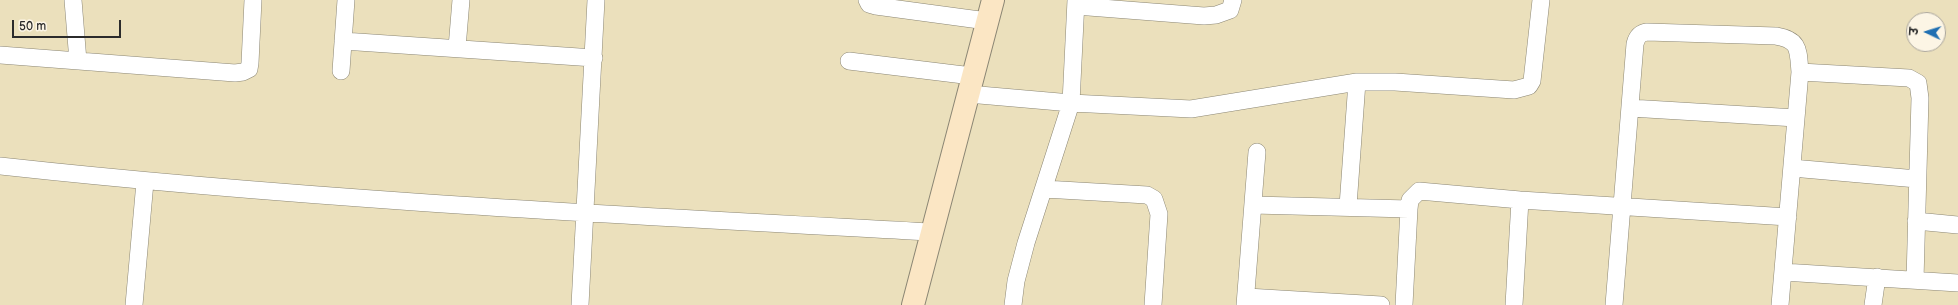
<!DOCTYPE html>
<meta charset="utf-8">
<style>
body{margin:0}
#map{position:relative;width:1958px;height:305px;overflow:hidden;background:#ebe0bc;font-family:"Balsamiq Sans","Playpen Sans Deva",sans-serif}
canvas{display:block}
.north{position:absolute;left:1906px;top:12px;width:40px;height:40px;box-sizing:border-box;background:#fcf5e5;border:1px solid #a8a49b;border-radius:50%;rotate:274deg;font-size:11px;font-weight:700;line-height:16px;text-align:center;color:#2b2b2b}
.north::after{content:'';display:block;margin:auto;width:14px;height:18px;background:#1f6fb2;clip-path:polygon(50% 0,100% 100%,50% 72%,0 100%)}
.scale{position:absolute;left:12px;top:20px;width:109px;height:18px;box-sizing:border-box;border:2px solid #2b2b2b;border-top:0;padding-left:5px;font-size:12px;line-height:14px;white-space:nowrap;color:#2b2b2b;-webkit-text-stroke:3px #fcf5e5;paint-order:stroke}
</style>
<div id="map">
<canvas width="1958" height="305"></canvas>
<div class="north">उ</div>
<div class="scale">50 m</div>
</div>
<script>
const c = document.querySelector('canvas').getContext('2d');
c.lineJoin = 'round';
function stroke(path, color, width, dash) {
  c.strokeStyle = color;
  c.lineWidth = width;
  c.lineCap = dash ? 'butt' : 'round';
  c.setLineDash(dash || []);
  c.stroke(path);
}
const street = new Path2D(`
 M73,0l5,61
 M867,0l2,4 7,2 111,15
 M1076,6l128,10 12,-1 14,-5 3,-10
 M343,41l251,17
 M457,48l4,-48
 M0,55l235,18 8,-1 6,-3 1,-6 3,-63
 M849,61l123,15
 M341,71l5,-71
 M1800,72l109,6 9,5 2,15 -5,182
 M968,94l103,9 120,6 166,-27h38l119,8 15,-4 3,-5 9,-81
 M1630,108l166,10
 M0,166c310,34 621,49 932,66
 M1792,168l125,11
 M1044,189l103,6 7,4 5,15 -6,91
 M1253,205l156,4
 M1348,206l9,-124
 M1916,221l42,4
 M1783,272l175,11
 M1247,297l134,8
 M134,305l11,-123
 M580,305l16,-305
 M1013,305l3,-24 10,-38 45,-140 5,-103
 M1245,305l12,-153
 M1404,305l5,-96 1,-9 9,-9 101,9 268,17
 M1514,305l6,-105
 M1614,305l21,-261c2,-8 5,-11 12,-12l129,4c24,4 22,14 24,36l-20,233
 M1873,305l4,-28`);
const secondary = new Path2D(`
 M913,305l80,-305`);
stroke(street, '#8b8674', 18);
stroke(secondary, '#8b8674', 24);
stroke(street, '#fff', 17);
stroke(secondary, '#fbe6c4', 22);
</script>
